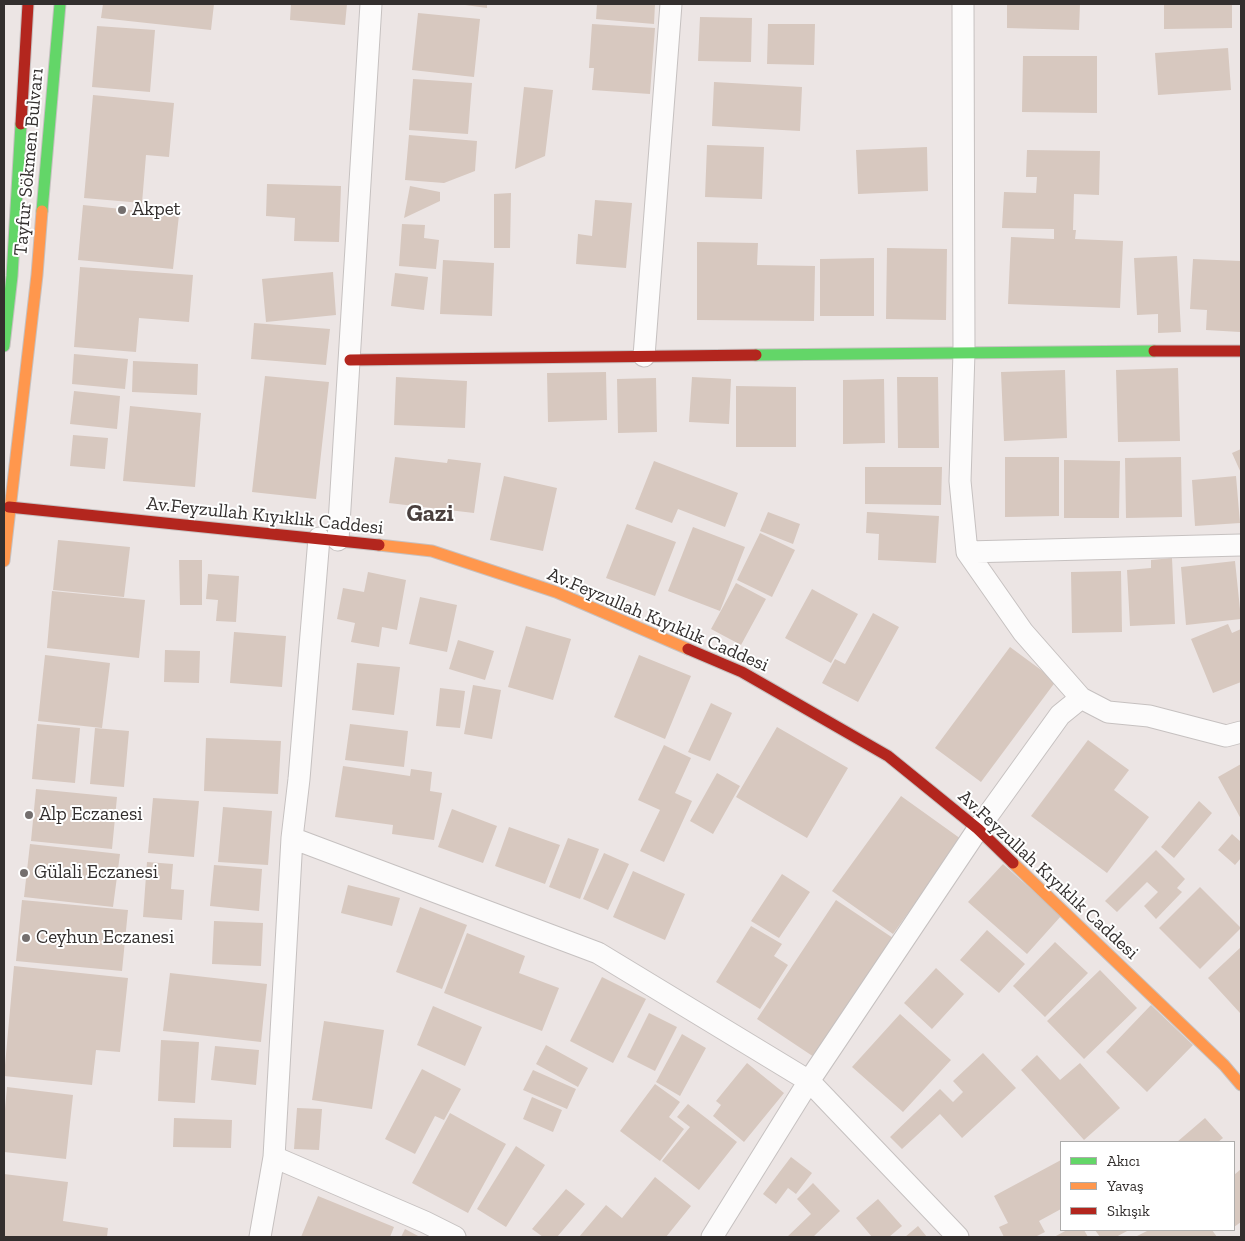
<!DOCTYPE html>
<meta charset="utf-8">
<style>
body{margin:0}
#map{position:relative;width:1245px;height:1241px;overflow:hidden;background:#ece5e4;font-family:"Zilla Slab",serif}
canvas{display:block}
.frame{position:absolute;inset:0;border:5px solid #332f2e;pointer-events:none}
.legend{position:absolute;left:1060px;top:1141px;width:175px;height:90px;box-sizing:border-box;background:#fff;border:1px solid #adacab;margin:0;padding:6px 9px;list-style:none;font-size:15px;color:#332f2e}
.legend li{display:flex;align-items:center;gap:10px;height:25px}
.legend b{width:25px;border:1px solid #adacab}
</style>
<div id="map">
<canvas width="1245" height="1241"></canvas>
<div class="frame"></div>
<ul class="legend">
<li><b style="height:6px;background:#63d668"></b>Akıcı</li>
<li><b style="height:6px;background:#ff974d"></b>Yavaş</li>
<li><b style="height:6px;background:#b3261e"></b>Sıkışık</li>
</ul>
</div>
<script>
const c = document.querySelector('canvas').getContext('2d');
c.lineJoin = 'round';
function paint(path, color) {
  c.fillStyle = color;
  c.fill(path, 'evenodd');
}
function stroke(path, color, width, dash) {
  c.strokeStyle = color;
  c.lineWidth = width;
  c.lineCap = dash ? 'butt' : 'round';
  c.setLineDash(dash || []);
  c.stroke(path);
}
function write(font, color, halo, rows, align = 'center') {
  c.font = font + ' "Zilla Slab",serif';
  c.lineWidth = 4;
  c.setLineDash([]);
  c.textBaseline = 'middle';
  c.strokeStyle = halo;
  c.fillStyle = color;
  for (const [text, x, y, turn = 0] of rows) {
    c.save();
    c.translate(x, y);
    c.rotate((+turn || 0) * Math.PI / 180);
    c.textAlign = isNaN(turn) ? turn : align;
    if (halo) c.strokeText(text, 0, 0);
    c.fillText(text, 0, 0);
    c.restore();
  }
}
const building = new Path2D(`
 M103,4h111l-3,26 -110,-12z
 M291,4h56l-2,21 -55,-5z
 M458,4h29v4z
 M597,4h58l-1,20 -58,-5z
 M1007,4h73l-1,26 -72,-2z
 M1164,4h68v24l-68,1z
 M418,13l62,6 -6,58 -62,-7z
 M700,17l52,1 -1,44 -53,-1z
 M592,24l63,4 -5,66 -58,-4 2,-22h-5z
 M768,24h47l-1,41 -47,-1z
 M97,26l58,4 -5,62 -58,-5z
 M1228,48l3,42 -73,5 -3,-42z
 M1023,56h74v57l-75,-1z
 M413,79l59,4 -4,51 -59,-4z
 M714,82l88,5 -2,44 -88,-5z
 M524,87l29,3 -8,66 -30,13z
 M93,95l81,8 -5,54 -23,-2 -4,48 -58,-5z
 M409,135l68,6 -2,30 -31,12 -39,-3z
 M707,145l57,2 -2,52 -57,-2z
 M927,147l1,44 -70,3 -2,-44z
 M1027,150l73,1 -1,44 -25,-1 -1,36h3l-1,9 48,2 -3,67 -112,-4 3,-67 43,2v-10l-52,-1 2,-36 32,1 1,-16h-11z
 M267,184l74,2 -2,56 -45,-1 1,-23 -29,-2z
 M410,186l30,6v9l-36,17z
 M511,193l-1,55h-16v-54z
 M595,200l37,3 -6,65 -50,-4 2,-30 14,2z
 M83,205l96,10 -6,54 -95,-9z
 M402,224l23,1 -1,13 15,2 -3,29 -37,-3z
 M697,242l61,1 -1,22 58,1 -1,55 -117,-1z
 M887,248l60,1 -1,71 -60,-1z
 M1177,256l4,76 -23,1v-19l-21,1 -3,-57z
 M874,258v58h-54v-57z
 M1193,259l48,2 -1,71 -34,-2 1,-20 -17,-1z
 M443,260l51,3 -2,53 -52,-2z
 M80,267l113,8 -4,47 -50,-4 -3,34 -62,-5z
 M333,272l3,43 -70,7 -4,-43z
 M395,273l33,4 -4,33 -33,-4z
 M254,323l76,6 -4,36 -75,-6z
 M74,354l54,5 -3,30 -53,-5z
 M133,361l65,3 -1,31 -65,-3z
 M1178,368l2,73 -62,1 -2,-72z
 M1065,370l2,68 -63,3 -3,-69z
 M606,372l1,48 -59,2 -1,-49z
 M265,376l64,6 -13,117 -64,-7z
 M396,377l71,4 -2,47 -71,-3z
 M692,377l39,2 -2,45 -40,-2z
 M897,377h41l1,71h-41z
 M656,378l1,54 -39,1 -1,-54z
 M884,379l1,64 -42,1v-64z
 M736,386l60,1v60h-60z
 M74,391l46,5 -3,33 -47,-5z
 M130,406l71,7 -6,74 -72,-6z
 M73,435l35,3 -3,31 -35,-3z
 M1241,449v24l-9,-20z
 M395,457l52,6 1,-4 33,4 -7,50 -85,-10z
 M1005,457h54v59l-54,1z
 M1181,457l1,60 -56,1 -1,-60z
 M1064,460l56,1 -1,57h-55z
 M654,461l84,32 -13,34 -47,-18 -6,14 -37,-14z
 M865,467h77l-1,38 -76,-1z
 M504,476l53,12 -14,63 -53,-11z
 M1236,476l4,47 -45,3 -3,-46z
 M768,512l32,12 -7,20 -33,-13z
 M867,512l72,4 -3,47 -58,-3 1,-26 -13,-1z
 M627,524l49,18 -21,54 -49,-18z
 M693,527l52,20 -25,64 -52,-20z
 M760,533l35,17 -23,47 -35,-17z
 M58,540l72,7 -6,50 -71,-7z
 M1172,558l3,66 -45,2 -3,-56 24,-2v-8z
 M179,560h23v45h-22z
 M1235,561l6,58 -55,6 -5,-58z
 M1121,571l1,61 -50,1 -1,-61z
 M368,572l38,8 -9,50 -15,-3 -3,20 -28,-5 4,-19 -18,-4 6,-31 21,4z
 M208,574l31,2 -3,46 -20,-1 2,-21 -12,-1z
 M736,583l30,16 -25,46 -30,-16z
 M812,589l46,25 -27,49 -46,-25z
 M52,591l93,9 -6,58 -92,-10z
 M420,597l37,8 -10,47 -38,-8z
 M873,613l26,14 -41,75 -36,-19 13,-24 10,5z
 M1228,624l4,9 9,-4v53l-28,11 -22,-54z
 M526,626l45,13 -18,61 -45,-13z
 M234,632l52,4 -4,51 -52,-4z
 M458,640l36,11 -9,29 -36,-11z
 M1010,647l46,34 -75,101 -46,-34z
 M165,650l35,1 -1,32 -35,-1z
 M45,655l65,8 -8,65 -64,-7z
 M639,655l52,21 -26,63 -51,-22z
 M357,663l43,4 -6,48 -42,-5z
 M473,685l28,5 -9,49 -28,-5z
 M440,688l25,3 -5,37 -24,-2z
 M711,703l21,10 -22,48 -22,-9z
 M37,724l43,4 -5,55 -43,-4z
 M350,724l58,7 -4,36 -59,-7z
 M777,727l71,41 -41,70 -71,-41z
 M95,728l34,3 -5,56 -34,-3z
 M206,738l75,3 -3,53 -74,-3z
 M1088,740l41,30 -15,20 35,27 -42,56 -76,-57z
 M664,745l27,13 -16,35 17,8 -28,61 -24,-11 20,-41 -22,-10z
 M1241,764v55l-23,-42z
 M343,766l67,10 1,-7 21,3 -2,19 12,2 -8,47 -42,-6 1,-9 -58,-8z
 M717,773l23,13 -27,48 -23,-13z
 M36,789l81,8 -5,52 -81,-8z
 M901,796l60,43 -68,95 -61,-43z
 M153,798l46,3 -5,56 -46,-4z
 M1199,801l13,12 -38,45 -13,-11z
 M223,807l49,4 -4,54 -50,-3z
 M452,809l45,17 -14,37 -45,-16z
 M509,827l51,18 -15,39 -50,-18z
 M1232,834l9,8v16l-6,7 -17,-15z
 M568,838l31,11 -19,50 -31,-12z
 M30,844l90,10 -7,53 -89,-10z
 M1156,850l29,29 -8,9 5,4 -26,27 -12,-13 14,-14 -11,-10 -30,30 -12,-11z
 M604,853l25,11 -21,46 -25,-11z
 M147,862l26,2 -2,25 13,1 -2,30 -39,-3z
 M1003,864l58,52 -34,38 -59,-52z
 M214,865l48,4 -3,42 -49,-5z
 M633,871l52,23 -20,46 -52,-23z
 M782,874l28,18 -31,46 -28,-17z
 M348,885l52,13 -8,28 -51,-13z
 M1200,887l41,41 -41,41 -41,-41z
 M22,900l106,10 -6,61 -106,-10z
 M836,900l57,38 -79,119 -57,-38z
 M420,907l47,18 -25,64 -46,-17z
 M214,921l49,2 -2,43 -49,-2z
 M751,926l31,18 -8,12 14,9 -28,44 -44,-27z
 M987,930l38,34 -26,29 -39,-33z
 M467,933l58,23 -6,17 40,15 -17,43 -98,-38z
 M1055,942l33,31 -43,44 -32,-31z
 M1241,947v64l-1,2 -32,-35z
 M14,966l114,12 -8,74 -24,-2 -4,35 -88,-9z
 M936,968l28,26 -32,35 -28,-26z
 M1100,970l37,38 -53,51 -37,-38z
 M170,973l97,11 -6,58 -98,-11z
 M602,977l44,22 -33,64 -43,-22z
 M1151,1005l42,40 -46,47 -41,-40z
 M433,1006l49,21 -17,39 -48,-21z
 M649,1013l28,14 -22,44 -28,-14z
 M900,1014l51,46 -48,52 -51,-45z
 M324,1021l60,9 -12,79 -60,-9z
 M682,1034l24,14 -26,48 -24,-14z
 M161,1040l38,2 -4,61 -37,-2z
 M546,1045l42,23 -10,19 -42,-23z
 M215,1046l44,4 -3,35 -45,-5z
 M983,1053l33,35 -54,50 -22,-24 -38,35 -12,-12 50,-48 13,13 10,-10 -10,-11z
 M1037,1055l23,25 20,-17 40,45 -36,32 -63,-70z
 M747,1063l37,30 -40,49 -31,-26 8,-11 -5,-4z
 M422,1069l39,20 -17,31 -9,-4 -20,38 -30,-15z
 M533,1070l43,19 -9,20 -44,-19z
 M655,1084l25,18 -11,15 15,12 -24,32 -40,-30z
 M7,1087l66,8 -7,64 -62,-7v-32z
 M532,1097l30,13 -9,22 -30,-13z
 M688,1104l49,38 -38,48 -37,-29 28,-34 -13,-10z
 M297,1108l25,1 -3,41 -25,-1z
 M450,1113l56,31 -38,69 -56,-30z
 M174,1118l58,2 -1,28 -58,-1z
 M1205,1118l18,20 -5,4h-41z
 M516,1146l29,19 -39,62 -29,-18z
 M791,1157l21,16 -16,21 -8,-6 -12,16 -13,-10z
 M1061,1160v49l-22,12 6,11 -10,5h-31l-5,-10 9,-4 -14,-27z
 M1241,1169v53l-7,5v-52z
 M4,1174l64,8 -5,39 45,7 -1,9h-91l-12,-1z
 M655,1177l36,29 -25,31h-87l27,-32 16,13z
 M813,1183l27,28 -27,26h-26l24,-23 -14,-15z
 M566,1189l19,15 -28,33h-14l-11,-8z
 M318,1196l76,31 -4,10h-89z
 M878,1199l24,27 -13,11h-17l-16,-19z
 M918,1226l9,11h-22z
 M405,1229l15,8h-19z
 M1067,1230h17l4,7h-34z
 M1095,1230h34l-13,7h-16z
 M1149,1230h63l5,7h-82z`);
const street = new Path2D(`
 M963,4l1,348 -4,129 7,71 56,80 58,66
 M644,356l27,-352
 M338,540l33,-536
 M967,552l274,-7
 M292,838l306,115 211,128 149,156
 M274,1157l151,65 30,15
 M260,1237l14,-80 18,-319 7,-59 20,-241
 M712,1237l97,-156 169,-252 82,-114 21,-17 27,14 41,4 77,20 15,-4`);
const fast = new Path2D(`
 M42,211l18,-207
 M4,346l8,-70 9,-152
 M756,355l398,-4`);
const slow = new Path2D(`
 M379,545l53,6 124,41 132,57
 M4,561l33,-286 5,-64
 M1013,863l211,202 17,20`);
const jam = new Path2D(`
 M21,124l7,-120
 M1154,351h87
 M350,360l406,-5
 M9,507l370,38
 M688,649l54,23 146,84 90,73 35,34`);
const markers = [
 [122,210,5,"#746f6e"],
 [29,815,5,"#746f6e"],
 [24,873,5,"#746f6e"],
 [26,938,5,"#746f6e"]
];
const streetNames = [
 ["Tayfur Sökmen Bulvarı",29,162,-85],
 ["Av.Feyzullah Kıyıklık Caddesi",265,516,6],
 ["Av.Feyzullah Kıyıklık Caddesi",658,620,23],
 ["Av.Feyzullah Kıyıklık Caddesi",1048,875,43]
];
const poiNames = [
 ["Akpet",132,210],
 ["Alp Eczanesi",39,815],
 ["Gülali Eczanesi",34,873],
 ["Ceyhun Eczanesi",36,938]
];
const districtNames = [
 ["Gazi",430,514]
];
paint(building, '#d7c8bf');
stroke(street, '#c6c1c0', 23);
stroke(fast, '#c6c1c0', 13);
stroke(slow, '#c6c1c0', 13);
stroke(jam, '#c6c1c0', 13);
stroke(street, '#fcfbfb', 21);
stroke(fast, '#63d668', 11);
stroke(slow, '#ff974d', 11);
stroke(jam, '#b3261e', 11);
for (const [x, y, r, color] of markers) {
  const dot = new Path2D();
  dot.arc(x, y, r, 0, 2 * Math.PI);
  c.fillStyle = color;
  c.fill(dot);
  stroke(dot, '#fff', 2);
}
write('19px', '#332f2e', '#fff', streetNames);
write('19px', '#332f2e', '#fff', poiNames, 'left');
write('bold 24px', '#4a403e', '#fff', districtNames);
</script>
